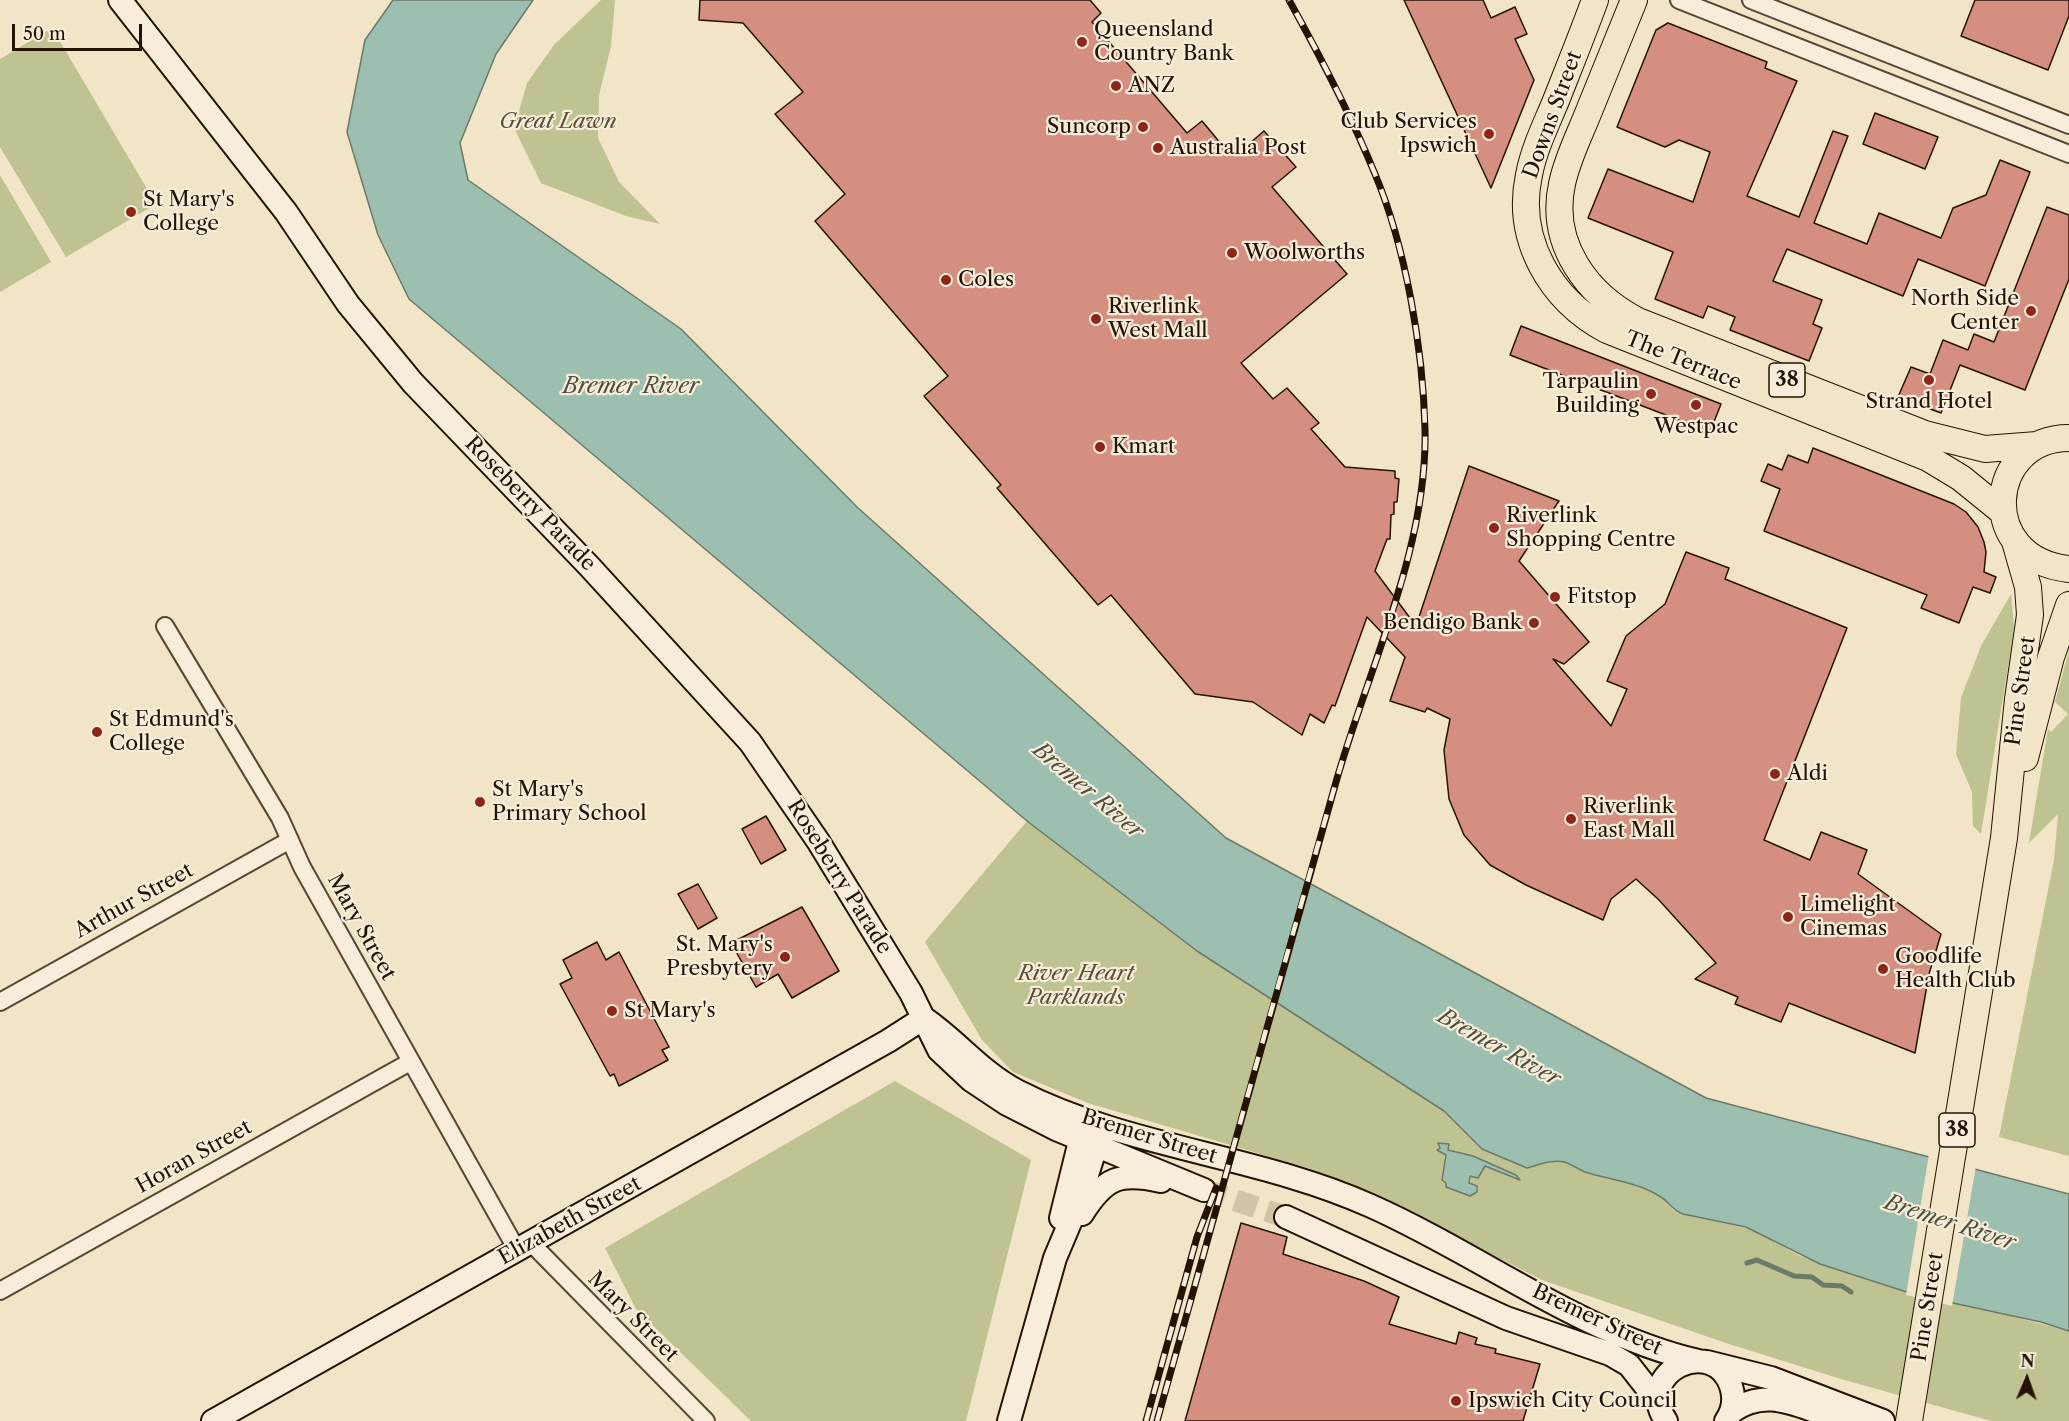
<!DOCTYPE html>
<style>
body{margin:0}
#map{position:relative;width:2069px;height:1421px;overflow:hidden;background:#f2e4c6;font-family:"Libre Caslon Text",serif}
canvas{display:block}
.north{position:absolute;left:1997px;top:1349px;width:60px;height:60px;-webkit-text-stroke:4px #f7edda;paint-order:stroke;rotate:2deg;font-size:16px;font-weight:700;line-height:24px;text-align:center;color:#251200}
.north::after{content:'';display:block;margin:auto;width:21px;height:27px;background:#251200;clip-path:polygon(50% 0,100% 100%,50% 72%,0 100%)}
.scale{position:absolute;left:12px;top:24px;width:130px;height:27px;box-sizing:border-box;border:3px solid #251200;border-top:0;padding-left:8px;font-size:18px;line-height:21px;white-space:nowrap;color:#251200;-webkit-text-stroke:4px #f7edda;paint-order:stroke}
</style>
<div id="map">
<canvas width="2069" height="1421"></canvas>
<div class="north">N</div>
<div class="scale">50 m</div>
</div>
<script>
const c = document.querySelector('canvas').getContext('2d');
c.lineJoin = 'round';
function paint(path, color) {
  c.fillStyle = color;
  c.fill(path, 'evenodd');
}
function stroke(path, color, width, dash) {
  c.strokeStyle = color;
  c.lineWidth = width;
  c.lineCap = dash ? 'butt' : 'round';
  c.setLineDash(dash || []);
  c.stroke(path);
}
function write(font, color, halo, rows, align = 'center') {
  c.font = font + ' "Libre Caslon Text",serif';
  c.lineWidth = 4.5;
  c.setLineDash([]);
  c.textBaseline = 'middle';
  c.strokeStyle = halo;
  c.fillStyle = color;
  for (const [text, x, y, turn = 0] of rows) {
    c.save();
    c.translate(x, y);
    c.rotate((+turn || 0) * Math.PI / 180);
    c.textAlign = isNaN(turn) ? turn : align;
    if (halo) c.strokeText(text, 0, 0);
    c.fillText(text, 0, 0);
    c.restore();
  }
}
const green = new Path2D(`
 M601,0h14l-4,46 -12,49 -1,43 21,44 41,42 -34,-8 -85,-33 -27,-55 13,-45 27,-38z
 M52,28l104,176 -90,53 -66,-110v-88z
 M0,175l51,87 -51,30z
 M2011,594l3,33 -4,27 -29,180 -8,-8 -1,-34 -16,-38 5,-56 20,-52z
 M2069,650v506l-70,-19 55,-277 4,-46 -29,29 19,-114 3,3 17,-18 -13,-12z
 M1027,821l216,159 201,131 38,38 45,19 19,-6h17l20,9 48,13 25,10 7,4 10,12 9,4 69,15 49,27 56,20 213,55v90h-78l-150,-42 -112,-35 -187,-64 -161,-82 -63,-27 -230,-68 -75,-31 -31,-32 -57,-98z
 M895,1081l136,79 -65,261h-215l-115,-112 -31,-61z`);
const water = new Path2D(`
 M393,0h140l-37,54 -36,89 8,37 213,149 176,178 369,331 480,260 363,96v137l-28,-9 -125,-27 -96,-31 -74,-37 -63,-13c-11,-4 -14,-12 -22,-17 -23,-15 -51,-17 -76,-25 -7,-3 -14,-8 -21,-10 -12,-3 -26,3 -37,6l-45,-19 -38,-38 -247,-160 -170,-130 -618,-522 -31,-64 -31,-103 18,-92z
 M1438,1143l11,1 -1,6 25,6 43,19 4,5 -35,-14 -7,12 -8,-2 -1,7 8,3v6l-7,4 -24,-9v-4l-4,-3 4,-25 -9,-5 3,-2z`);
const pier = new Path2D(`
 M1929,1154l47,12 -24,140 -46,-11z`);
const stream = new Path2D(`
 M1747,1263l10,-3 37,16 18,1 11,8 19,1 9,6`);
const building = new Path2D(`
 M700,0h390l11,13 -9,9 95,111 15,-12 25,30 8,-6 6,6 23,-20 32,36 -24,20 75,87 -106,89 32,36 14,-11 32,35 -8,6 34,38 50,4v7l4,1 -2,23h-3v12l-3,1 -1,24h-3l-12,32 41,55 53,-160 90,35 -40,60 70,81 -25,22 -11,-5 58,67 16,-37 -20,-8 19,-45 39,-32 21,-52 43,16 -4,11 122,49 -83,212 46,20 11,-28 46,18 -9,24 83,60 -12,40 -14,79 -126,-50 -8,19 -46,-18 3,-7 -43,-18 21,-16 -57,-63 -23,-21 -25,20 -8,21 -77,-35 -36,-20 -26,-30 -15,-36 -5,-49 6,-31 -23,-11 -2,4 -35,-11 15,-44 -38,-40 -32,89 -3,-1 -8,18 -14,-9 -8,21 -49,-33 -58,-8 -84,-99 -13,10 -101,-117 4,-3 -77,-89 24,-20 -133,-155 30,-27 -70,-80 28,-22 -60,-69 -44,-3z
 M1404,0h79l8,18 24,-11 12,27 -12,5 19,41 -43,108z
 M1975,0h94v16l-21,54 -87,-34z
 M1668,23l99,39 -2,6 32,13 -50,115 52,21 34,-86 15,5 -34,87 53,21 12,-31 62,25 12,-30 33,-13 14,-35 30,12 -45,114 -67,-27 -15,37 -116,-47 -14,32 49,19 -9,24 9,4 -13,33 -79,-31 5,-13 -27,-11 -5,12 -48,-19 18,-47 -85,-34 20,-49 85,33 17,-50 -31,-12 -14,7 -48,-20 39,-97z
 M1875,113l63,24 -13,32 -62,-25z
 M2047,207l22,8v64l-44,111 -65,-25 -19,48 -43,-16 13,-30 19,7 13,-34 25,10 6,-16 20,8z
 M1521,326l200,78 -11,28 -200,-77z
 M1813,448l141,56 12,8 12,15 6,15 2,10 -2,20 12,5 -6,16 -17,-6 -14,36 -38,-15 6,-13 -163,-64 16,-42 -19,-8 7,-17 14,6 6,-15 20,8z
 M766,816l20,34 -25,14 -19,-35z
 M698,884l19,34 -19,11 -20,-35z
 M802,907l37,64 -47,27 -14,-24 -22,13 -25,-44z
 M597,942l9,18 13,-8 50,95 -7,3 6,10 -49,26 -5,-12 -4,2 -50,-92 12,-6 -9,-18z
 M1241,1223l46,14 -4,17 81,27 35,16 -10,27 67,20 3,-12 18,6 -2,6 21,5 -1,4 45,11 -17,57h-338z`);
const secondaryTunnel = new Path2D(`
 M1204,1190l82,27`);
const street = new Path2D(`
 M1679,0l390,154
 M1751,0l318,125
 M165,626l115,192 22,49 215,383
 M0,1002l290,-162
 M531,1243l175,178
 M0,1291l410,-229`);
const secondary = new Path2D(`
 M120,0l166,212 62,92 65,79 176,183 161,176 68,99 93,152 28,57 32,30 36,24 49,25 148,61
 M925,1019c32,22 57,54 92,72 111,57 241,64 354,115 110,49 209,127 327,155
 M1082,1214c23,-37 38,-42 79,-33
 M1286,1217l220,101 104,36 19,11 29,37
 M1061,1218l23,-93
 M1707,1362l64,16 112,43
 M1731,1412c44,-32 81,7 127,9
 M213,1421l675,-380 36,-23
 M1009,1421l46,-163 22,-52 24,-75
 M1666,1421c-33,-50 48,-86 65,-35 4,12 2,25 -5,35`);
const primary = new Path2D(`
 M1595,0c-12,33 -25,65 -38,98 -10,25 -23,50 -28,77 -14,65 22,125 78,155l321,128 33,20 42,34
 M1634,0c-15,37 -30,74 -45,111 -9,23 -22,48 -27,73 -13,60 25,111 76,137l287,113 60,15 52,-4
 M2069,438c-82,0 -94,121 0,131
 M2025,758l26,-101 18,-52
 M1909,1421l95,-583 14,-139 12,-84 -2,-28 -12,-42`);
const rail = new Path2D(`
 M1146,1421l51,-184 19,-49
 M1157,1421c60,-213 118,-427 179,-639 32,-113 92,-234 89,-353 -2,-80 -19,-181 -50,-255 -24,-59 -55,-118 -86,-174`);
const markers = [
 [1082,42,6,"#8f2418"],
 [1116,86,6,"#8f2418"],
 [1143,127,6,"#8f2418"],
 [1489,134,6,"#8f2418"],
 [1158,148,6,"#8f2418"],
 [131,212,6,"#8f2418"],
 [1232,253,6,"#8f2418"],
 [946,280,6,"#8f2418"],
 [2031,311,6,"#8f2418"],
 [1096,319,6,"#8f2418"],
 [1929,380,6,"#8f2418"],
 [1651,394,6,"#8f2418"],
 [1696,405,6,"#8f2418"],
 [1100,447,6,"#8f2418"],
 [1494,528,6,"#8f2418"],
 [1555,597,6,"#8f2418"],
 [1534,623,6,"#8f2418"],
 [97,732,6,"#8f2418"],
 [1775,774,6,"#8f2418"],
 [480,802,6,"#8f2418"],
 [1571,819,6,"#8f2418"],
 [1788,917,6,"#8f2418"],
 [785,957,6,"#8f2418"],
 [1883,969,6,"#8f2418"],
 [612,1011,6,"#8f2418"],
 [1456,1401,6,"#8f2418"]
];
const shields = [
 [1787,380,36],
 [1957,1130,36]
];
const shieldNames = [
 ["38",1787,380],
 ["38",1957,1130]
];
const poiNames = [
 ["Queensland",1094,30],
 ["Country Bank",1094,54],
 ["ANZ",1128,86],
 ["Club Services",1477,122,"right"],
 ["Ipswich",1477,146,"right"],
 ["Suncorp",1131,127,"right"],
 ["Australia Post",1170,148],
 ["St Mary's",143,200],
 ["College",143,224],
 ["Woolworths",1244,253],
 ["Coles",958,280],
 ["North Side",2019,299,"right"],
 ["Center",2019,323,"right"],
 ["Riverlink",1108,307],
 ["West Mall",1108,331],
 ["Tarpaulin",1639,382,"right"],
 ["Building",1639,406,"right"],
 ["Strand Hotel",1929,402,"center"],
 ["Westpac",1696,427,"center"],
 ["Kmart",1112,447],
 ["Riverlink",1506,516],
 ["Shopping Centre",1506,540],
 ["Fitstop",1567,597],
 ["Bendigo Bank",1522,623,"right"],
 ["St Edmund's",109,720],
 ["College",109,744],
 ["Aldi",1787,774],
 ["St Mary's",492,790],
 ["Primary School",492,814],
 ["Riverlink",1583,807],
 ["East Mall",1583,831],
 ["Limelight",1800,905],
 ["Cinemas",1800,929],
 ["St. Mary's",773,945,"right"],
 ["Presbytery",773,969,"right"],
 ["Goodlife",1895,957],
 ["Health Club",1895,981],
 ["St Mary's",624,1011],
 ["Ipswich City Council",1468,1401]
];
const streetNames = [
 ["Downs Street",1553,115,-70],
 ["The Terrace",1683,361,22],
 ["Roseberry Parade",530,504,46],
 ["Pine Street",2021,691,-82],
 ["Roseberry Parade",839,877,58],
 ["Arthur Street",134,901,-29],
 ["Mary Street",361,927,61],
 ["Bremer Street",1149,1137,17],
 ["Horan Street",194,1157,-29],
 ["Elizabeth Street",570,1221,-29],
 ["Pine Street",1928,1307,-81],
 ["Mary Street",633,1317,45],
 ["Bremer Street",1597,1320,25]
];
const parkNames = [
 ["Great Lawn",558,122],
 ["River Heart",1076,974],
 ["Parklands",1076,998]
];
const waterNames = [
 ["Bremer River",631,387],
 ["Bremer River",1088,791,40],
 ["Bremer River",1499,1048,29],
 ["Bremer River",1950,1223,18]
];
paint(green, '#bfc291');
paint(water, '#9cbfaf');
stroke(water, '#6c7a69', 1.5);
paint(pier, '#f2e4c6');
stroke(stream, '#6c7a69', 5);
paint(building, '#d58f81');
stroke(building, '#251200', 1.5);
stroke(secondaryTunnel, '#d3c4a8', 22, [22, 11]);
stroke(street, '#584632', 20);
stroke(secondary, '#251200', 26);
stroke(primary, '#251200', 28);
stroke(street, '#f7edda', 16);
stroke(secondary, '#f7edda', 22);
stroke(primary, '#f2e4c6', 26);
stroke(rail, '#251200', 7);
stroke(rail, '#f7edda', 4.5, [14]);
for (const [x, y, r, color] of markers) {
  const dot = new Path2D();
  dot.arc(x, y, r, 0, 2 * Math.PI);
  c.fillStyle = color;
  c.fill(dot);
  stroke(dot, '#f7edda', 2);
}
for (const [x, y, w] of shields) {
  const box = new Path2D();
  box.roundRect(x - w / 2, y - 17, w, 34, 4.5);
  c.fillStyle = '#f7edda';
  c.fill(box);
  stroke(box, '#251200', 1.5);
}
write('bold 20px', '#251200', null, shieldNames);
write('21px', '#251200', '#f7edda', poiNames, 'left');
write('21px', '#251200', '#f7edda', streetNames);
write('italic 21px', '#5b5033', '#f7edda', parkNames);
write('italic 22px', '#4f4f3d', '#f7edda', waterNames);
</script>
